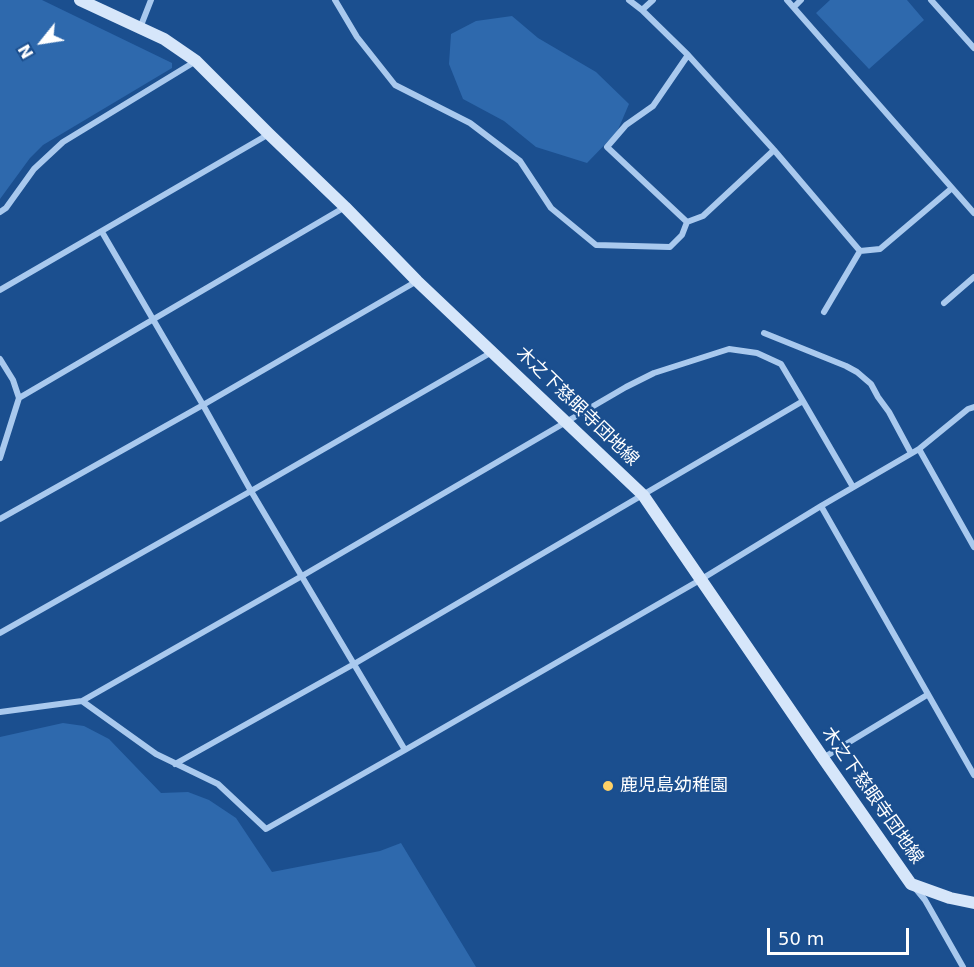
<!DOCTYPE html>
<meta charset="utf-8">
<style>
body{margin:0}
#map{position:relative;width:974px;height:967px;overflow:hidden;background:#1b4f8f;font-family:"DejaVu Sans",sans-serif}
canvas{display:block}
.north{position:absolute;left:12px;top:12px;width:60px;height:60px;-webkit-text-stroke:4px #1b4f8f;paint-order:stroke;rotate:240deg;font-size:16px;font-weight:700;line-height:24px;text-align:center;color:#fff}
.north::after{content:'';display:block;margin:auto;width:21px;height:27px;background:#fff;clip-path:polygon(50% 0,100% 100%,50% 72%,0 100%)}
.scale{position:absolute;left:767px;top:928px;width:142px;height:27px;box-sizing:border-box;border:3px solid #fff;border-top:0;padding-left:8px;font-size:18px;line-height:21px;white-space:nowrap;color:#fff;-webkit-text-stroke:4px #1b4f8f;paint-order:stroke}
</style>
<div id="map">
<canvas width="974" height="967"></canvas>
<div class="north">N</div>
<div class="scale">50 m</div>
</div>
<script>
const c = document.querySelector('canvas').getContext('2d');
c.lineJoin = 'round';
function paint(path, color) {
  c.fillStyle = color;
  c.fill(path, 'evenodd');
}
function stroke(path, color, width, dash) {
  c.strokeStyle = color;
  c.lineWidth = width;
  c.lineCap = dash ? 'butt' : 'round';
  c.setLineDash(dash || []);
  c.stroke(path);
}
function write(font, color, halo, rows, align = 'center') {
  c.font = font + ' "DejaVu Sans","Noto Sans JP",sans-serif';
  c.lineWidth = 5;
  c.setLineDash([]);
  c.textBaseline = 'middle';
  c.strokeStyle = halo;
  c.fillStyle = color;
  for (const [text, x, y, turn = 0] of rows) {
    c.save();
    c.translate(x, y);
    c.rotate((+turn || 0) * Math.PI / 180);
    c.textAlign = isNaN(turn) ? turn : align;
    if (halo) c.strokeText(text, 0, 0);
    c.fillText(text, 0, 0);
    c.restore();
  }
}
const green = new Path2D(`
 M0,0h42l130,63v5l-129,77 -13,13 -30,41z
 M830,0h77l17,20 -55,49 -53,-56z
 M512,16l26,22 58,34 33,32 -12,28 -30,31 -51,-16 -32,-26 -41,-22 -14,-35 2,-30 25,-13z
 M63,723l21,3 25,13 52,54 27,-1 21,8 27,18 36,54 108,-21 21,-8 75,124h-476v-230z`);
const street = new Path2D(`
 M335,0l22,37 38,48 75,38 50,38 31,47 45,37 74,2 12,-12 5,-13 16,-6 71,-66
 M629,0l13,10
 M653,0l-11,10 46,45 86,95 86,101 20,-2 72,-61
 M787,0l187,213
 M931,0l43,48
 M794,7l7,-7
 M140,28l11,-28
 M0,212l6,-4 28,-39 29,-27 133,-81
 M687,222l-80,-75 19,-22 27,-19 35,-51
 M102,232l101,173 48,86 154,259
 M0,290l269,-156
 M944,303l30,-26
 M824,312l36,-61
 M764,333l82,33 11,6 14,12 7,13 11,15 22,41
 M0,359l13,21 6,18 -19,60
 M19,398l326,-191
 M919,449l55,98
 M821,506l153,269
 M0,519l203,-114 214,-124
 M0,633l251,-142 241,-139
 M82,701l220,-125 324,-189 28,-14 75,-24 28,4 24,11 22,37 50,86
 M0,712l82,-11 74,53 62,30 48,45 139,-79 295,-170 121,-74 98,-57 49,-40 6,-2
 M823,758l104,-63
 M175,764l179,-100 449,-263
 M916,889l9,11 38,67`);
const secondary = new Path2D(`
 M80,0l84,39 32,22 73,73 76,73 72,74 226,214 180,263 88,126 39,14 24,5`);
const markers = [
 [608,786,6,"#ffd166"]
];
const streetNames = [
 ["木之下慈眼寺団地線",577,407,44],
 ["木之下慈眼寺団地線",872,796,55]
];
const poiNames = [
 ["鹿児島幼稚園",620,786]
];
paint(green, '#2e69ad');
stroke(street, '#a9c9ee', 6);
stroke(secondary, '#d6e6fa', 12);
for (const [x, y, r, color] of markers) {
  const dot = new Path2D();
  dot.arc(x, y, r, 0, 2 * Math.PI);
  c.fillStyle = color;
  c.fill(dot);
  stroke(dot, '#1b4f8f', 2);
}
write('18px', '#fff', '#1b4f8f', streetNames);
write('18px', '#fff', '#1b4f8f', poiNames, 'left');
</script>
